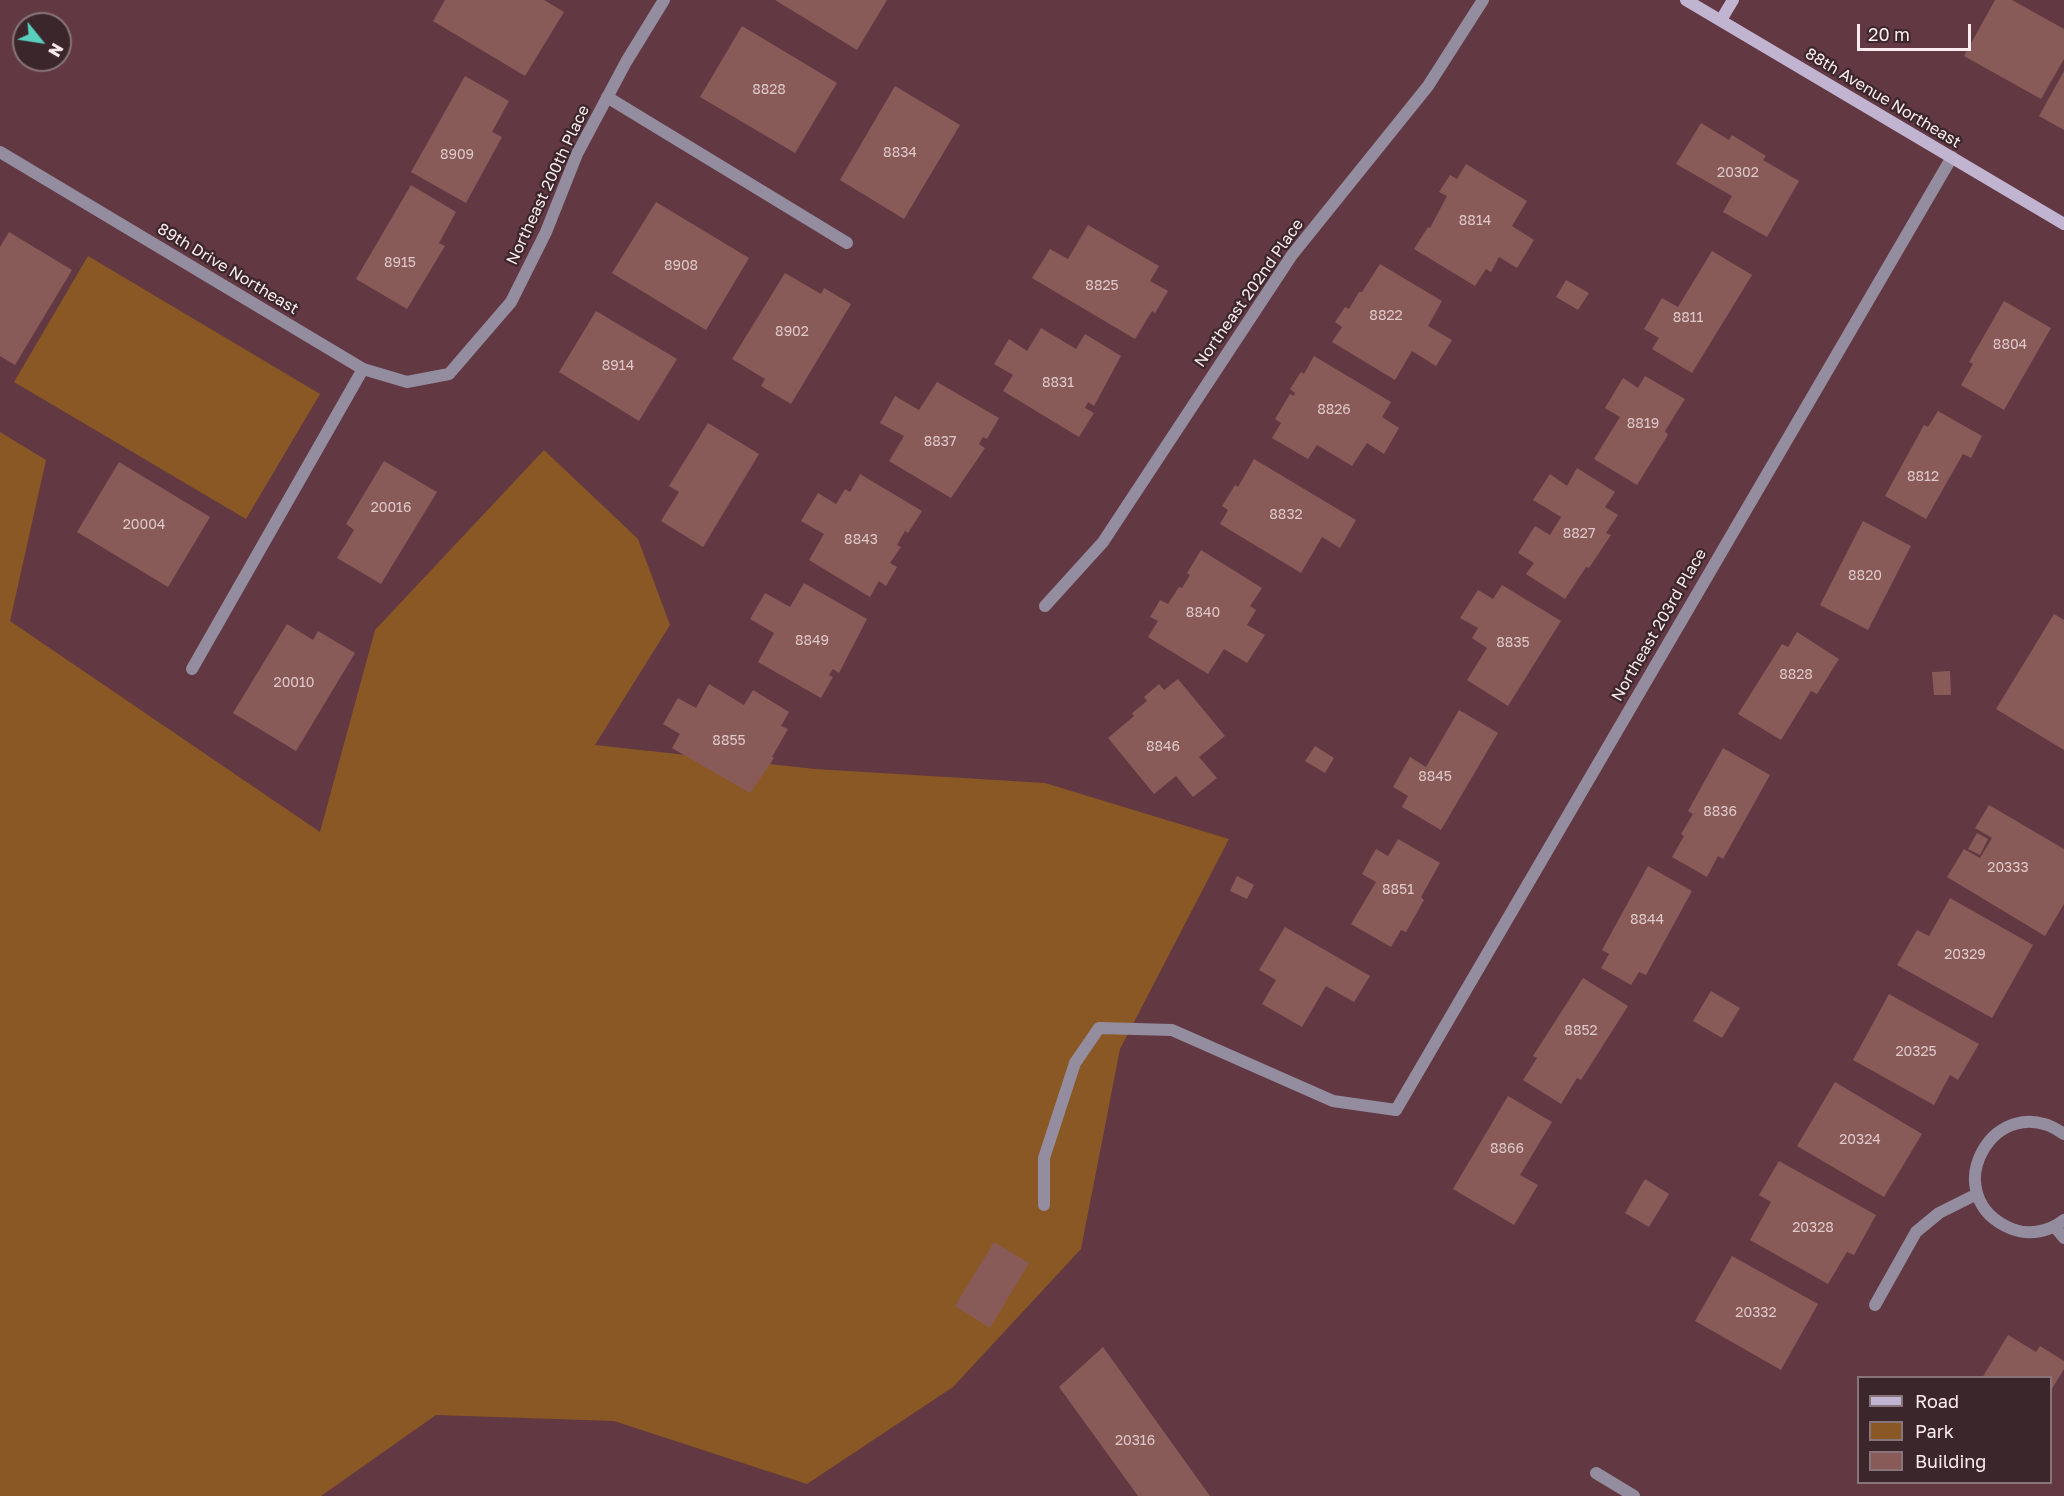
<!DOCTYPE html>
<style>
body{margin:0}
#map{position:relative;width:2064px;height:1496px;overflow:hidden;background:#623843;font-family:"Golos Text",sans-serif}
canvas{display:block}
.legend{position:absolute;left:1857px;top:1376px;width:195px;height:108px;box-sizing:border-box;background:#3a262b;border:2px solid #887579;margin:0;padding:8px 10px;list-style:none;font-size:18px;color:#fcecef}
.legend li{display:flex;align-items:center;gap:12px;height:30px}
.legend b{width:30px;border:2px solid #887579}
.north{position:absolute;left:12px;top:12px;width:60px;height:60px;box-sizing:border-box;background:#3a262b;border:2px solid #887579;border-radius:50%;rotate:120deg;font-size:16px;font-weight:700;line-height:24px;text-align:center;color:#fcecef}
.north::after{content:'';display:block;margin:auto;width:21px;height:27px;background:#59cebe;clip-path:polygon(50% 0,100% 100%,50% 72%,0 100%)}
.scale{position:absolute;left:1857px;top:24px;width:114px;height:27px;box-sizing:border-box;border:3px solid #fcecef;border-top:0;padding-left:8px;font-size:18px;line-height:21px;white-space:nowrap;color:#fcecef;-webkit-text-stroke:4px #3a262b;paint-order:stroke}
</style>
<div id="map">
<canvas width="2064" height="1496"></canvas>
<ul class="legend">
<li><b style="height:8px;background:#c0b4d1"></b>Road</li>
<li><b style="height:16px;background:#8a5824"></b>Park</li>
<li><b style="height:16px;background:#895b58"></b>Building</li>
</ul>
<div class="north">N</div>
<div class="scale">20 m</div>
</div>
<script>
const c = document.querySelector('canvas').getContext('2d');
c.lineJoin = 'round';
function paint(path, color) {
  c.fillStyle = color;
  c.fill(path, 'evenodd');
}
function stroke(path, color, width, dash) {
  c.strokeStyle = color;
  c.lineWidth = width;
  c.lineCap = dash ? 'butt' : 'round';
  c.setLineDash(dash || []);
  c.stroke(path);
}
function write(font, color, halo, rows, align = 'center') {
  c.font = font + ' "Golos Text",sans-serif';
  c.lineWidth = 4.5;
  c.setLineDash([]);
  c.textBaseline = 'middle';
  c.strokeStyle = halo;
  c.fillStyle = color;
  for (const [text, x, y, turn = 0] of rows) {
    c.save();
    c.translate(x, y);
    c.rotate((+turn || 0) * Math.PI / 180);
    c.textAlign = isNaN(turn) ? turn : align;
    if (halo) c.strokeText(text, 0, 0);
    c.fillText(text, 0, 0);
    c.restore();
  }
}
const green = new Path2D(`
 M88,256l232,138 -74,125 -232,-137z
 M0,432l46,28 -36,161 310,211 55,-202 169,-180 94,89 32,86 -75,120 220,24 230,14 184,56 -109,210 -39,200 -128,138 -146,97 -193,-63 -178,-6 -115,81h-321z`);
const building = new Path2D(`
 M445,0h99l20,12 -39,64 -92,-55z
 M775,0h112l-30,50z
 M1995,0h17l52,29v30l-23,40 -77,-43z
 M742,26l95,57 -42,70 -95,-56z
 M2064,71v59l-25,-14z
 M465,76l44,25 -17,31 10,5 -36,66 -55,-31z
 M895,86l65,39 -56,94 -64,-39z
 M1701,123l28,17 3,-5 34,21 -3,4 36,21 -32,56 -44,-25 9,-16 -56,-32z
 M1466,164l61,37 -15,25 22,14 -17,28 -18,-11 -8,15 -5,-3 -11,17 -61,-37 14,-22 2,1 17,-32 -8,-4 11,-17 7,4z
 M411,185l45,27 -17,31 6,3 -38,63 -51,-30z
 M656,202l93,56 -43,72 -94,-57z
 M1088,225l71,41 -9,15 18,10 -13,22 -3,-2 -17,28 -103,-61 18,-29 18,10z
 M9,232l63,38 -57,95 -15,-9v-109z
 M1712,251l40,24 -60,98 -40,-24 7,-11 -15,-9 18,-31 16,9z
 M1380,264l62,37 -14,25 24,14 -16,26 -24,-15 -17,29 -63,-38 10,-15 -7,-5 10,-15 4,2 10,-17h3z
 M785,273l36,21 3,-6 27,16 -60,100 -30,-18 4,-7 -33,-20z
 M1566,280l23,13 -11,17 -22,-13z
 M2004,301l47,27 -47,82 -43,-25 12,-21 -4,-2z
 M596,311l81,48 -38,62 -80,-49z
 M1041,328l35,21 9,-15 36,22 -27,50 -6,-4 -3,6 9,5 -15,24 -76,-46 10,-16 -19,-11 15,-25 18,12z
 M1314,356l77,46 -9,15 17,11 -15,26 -17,-11 -15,23 -35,-21 -9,14 -36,-21 9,-15 -6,-4 15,-25 4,2 1,-3 -5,-4 11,-17 3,2z
 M1645,376l40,23 -20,32 3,4 -31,50 -43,-26 26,-42 -15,-9 18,-30 15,10z
 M937,382l62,36 -12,21 -4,-2 -4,7 6,4 -34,50 -62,-37 15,-25 -24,-13 15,-27 24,14z
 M1938,411l44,25 -11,22 -8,-4 -37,65 -41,-23 39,-71 4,2z
 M708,423l51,31 -56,93 -42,-26 18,-29 -10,-6z
 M1254,459l102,61 -16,28 -18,-11 -21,36 -81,-49 8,-14 -6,-4 13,-21 3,2z
 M384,461l53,31 -56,92 -44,-26 17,-28 -8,-6z
 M119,462l91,55 -42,70 -91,-55z
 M1577,468l38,24 -10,15 13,8 -12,18 5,2 -22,33 -3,-1 -21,32 -39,-25 8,-11 -16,-10 17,-27 15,9 11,-18 -28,-17 17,-26 17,12z
 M860,474l62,37 -14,22 -3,-2 -8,14 4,2 -11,16 7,4 -11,19 -7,-5 -9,16 -61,-37 15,-26 -23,-13 17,-28 18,11 9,-15 5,3z
 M1863,521l48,25 -43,84 -48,-25z
 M1201,550l61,38 -12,18 6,4 -9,15 18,10 -18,28 -23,-14 -16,25 -60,-37 10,-16 -8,-4 10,-17 8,4 11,-17 3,1 8,-13 -3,-2z
 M804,583l63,36 -28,54 -6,-4 -4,6 4,2 -12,21 -63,-36 16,-29 -24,-14 15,-26 25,14z
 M1502,585l59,36 -53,85 -41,-26 20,-32 -15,-10 6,-10 -18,-10 18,-28 15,9z
 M2054,614l10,6v130l-68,-41z
 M287,624l26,16 5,-9 37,22 -59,98 -63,-38z
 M1797,632l42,27 -22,35 -6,-3 -30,49 -43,-26 44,-70 6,3z
 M1950,671l1,24h-17l-2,-23z
 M1178,679l47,57 -26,21 18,21 -24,19 -17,-21 -22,18 -46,-56 26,-22 -2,-3 15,-12 -3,-4 15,-13 5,6z
 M709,684l35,21 9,-15 36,22 -8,14 7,3 -16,28 2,1 -24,35 -78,-45 8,-14 -17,-10 15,-26 18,10z
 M1459,710l39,23 -57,97 -39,-23 6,-11 -15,-9 17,-30 16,10z
 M1315,746l19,12 -9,15 -20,-12z
 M1723,748l47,27 -47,84 -5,-3 -11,21 -35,-20 12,-21 -3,-2 12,-20 -5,-3z
 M1989,805l75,44v55l-19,32 -98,-59 17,-28 16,9 12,-20 -17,-10z
 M1977,833l11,6 -8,16 -12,-6z
 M1398,839l42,24 -19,34 3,3 -18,32 -5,-2 -10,17 -40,-23 25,-42 -14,-8 14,-25 12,7z
 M1648,866l44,25 -46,84 -7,-3 -8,13 -30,-17 8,-14 -7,-4z
 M1237,876l17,9 -7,14 -17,-8z
 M1950,898l83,47 -41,73 -95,-53 20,-35 12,6z
 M1285,927l85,49 -16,26 -28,-16 -24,41 -40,-23 14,-24 -17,-10z
 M1583,978l45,28 -47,74 -4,-2 -16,26 -38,-24 14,-22 -4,-2z
 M1711,991l29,17 -18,30 -29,-17z
 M1889,994l90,50 -21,36 -8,-5 -16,30 -81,-45z
 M1835,1082l87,52 -38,63 -87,-51z
 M1508,1096l44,26 -32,53 18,10 -24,40 -61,-36z
 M1779,1161l97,54 -22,40 -7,-3 -19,32 -78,-44 21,-38 -12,-7z
 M1645,1179l24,15 -20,33 -24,-14z
 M994,1242l35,21 -39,65 -35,-22z
 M1732,1256l86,48 -37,66 -86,-49z
 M2008,1335l28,17 4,-6 24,15v8l-14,23v-14h-68z
 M1103,1347l107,149h-72l-79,-109z`);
const lane = new Path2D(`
 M607,97l240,146
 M192,669l171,-300
 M1044,1205v-47l31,-95 24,-35 73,2 161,71 63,9
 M1875,1305l41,-73 23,-19 38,-19`);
const street = new Path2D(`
 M0,152l363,217 44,13 42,-8 62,-72 35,-70 31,-78 49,-92 38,-62
 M1045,606l58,-64 189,-287 136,-169 55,-86
 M1396,1110l556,-953
 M2064,1134c-69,-49 -131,63 -52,95 18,7 38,2 52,-9
 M2055,1227l9,11
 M1596,1473l38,23`);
const secondary = new Path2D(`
 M1686,0l378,224
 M1721,20l12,-20`);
const numberNames = [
 ["8828",769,90],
 ["8834",900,153],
 ["8909",457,155],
 ["20302",1738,173],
 ["8814",1475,221],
 ["8915",400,263],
 ["8908",681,266],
 ["8825",1102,286],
 ["8822",1386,316],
 ["8811",1688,318],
 ["8902",792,332],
 ["8804",2010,345],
 ["8914",618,366],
 ["8831",1058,383],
 ["8826",1334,410],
 ["8819",1643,424],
 ["8837",940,442],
 ["8812",1923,477],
 ["20016",391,508],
 ["8832",1286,515],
 ["20004",144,525],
 ["8827",1579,534],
 ["8843",861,540],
 ["8820",1865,576],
 ["8840",1203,613],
 ["8849",812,641],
 ["8835",1513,643],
 ["8828",1796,675],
 ["20010",294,683],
 ["8855",729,741],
 ["8846",1163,747],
 ["8845",1435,777],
 ["8836",1720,812],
 ["20333",2008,868],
 ["8851",1398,890],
 ["8844",1647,920],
 ["20329",1965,955],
 ["8852",1581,1031],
 ["20325",1916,1052],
 ["20324",1860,1140],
 ["8866",1507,1149],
 ["20328",1813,1228],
 ["20332",1756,1313],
 ["20316",1135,1441]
];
const streetNames = [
 ["88th Avenue Northeast",1883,98,31],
 ["Northeast 200th Place",548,185,-65],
 ["89th Drive Northeast",228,269,31],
 ["Northeast 202nd Place",1249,293,-55],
 ["Northeast 203rd Place",1659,625,-60]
];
paint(green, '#8a5824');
paint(building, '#895b58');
stroke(lane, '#948d9f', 12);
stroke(street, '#948d9f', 12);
stroke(secondary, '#c0b4d1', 12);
write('14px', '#dfc8c9', null, numberNames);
write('16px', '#fcecef', '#3a262b', streetNames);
</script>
